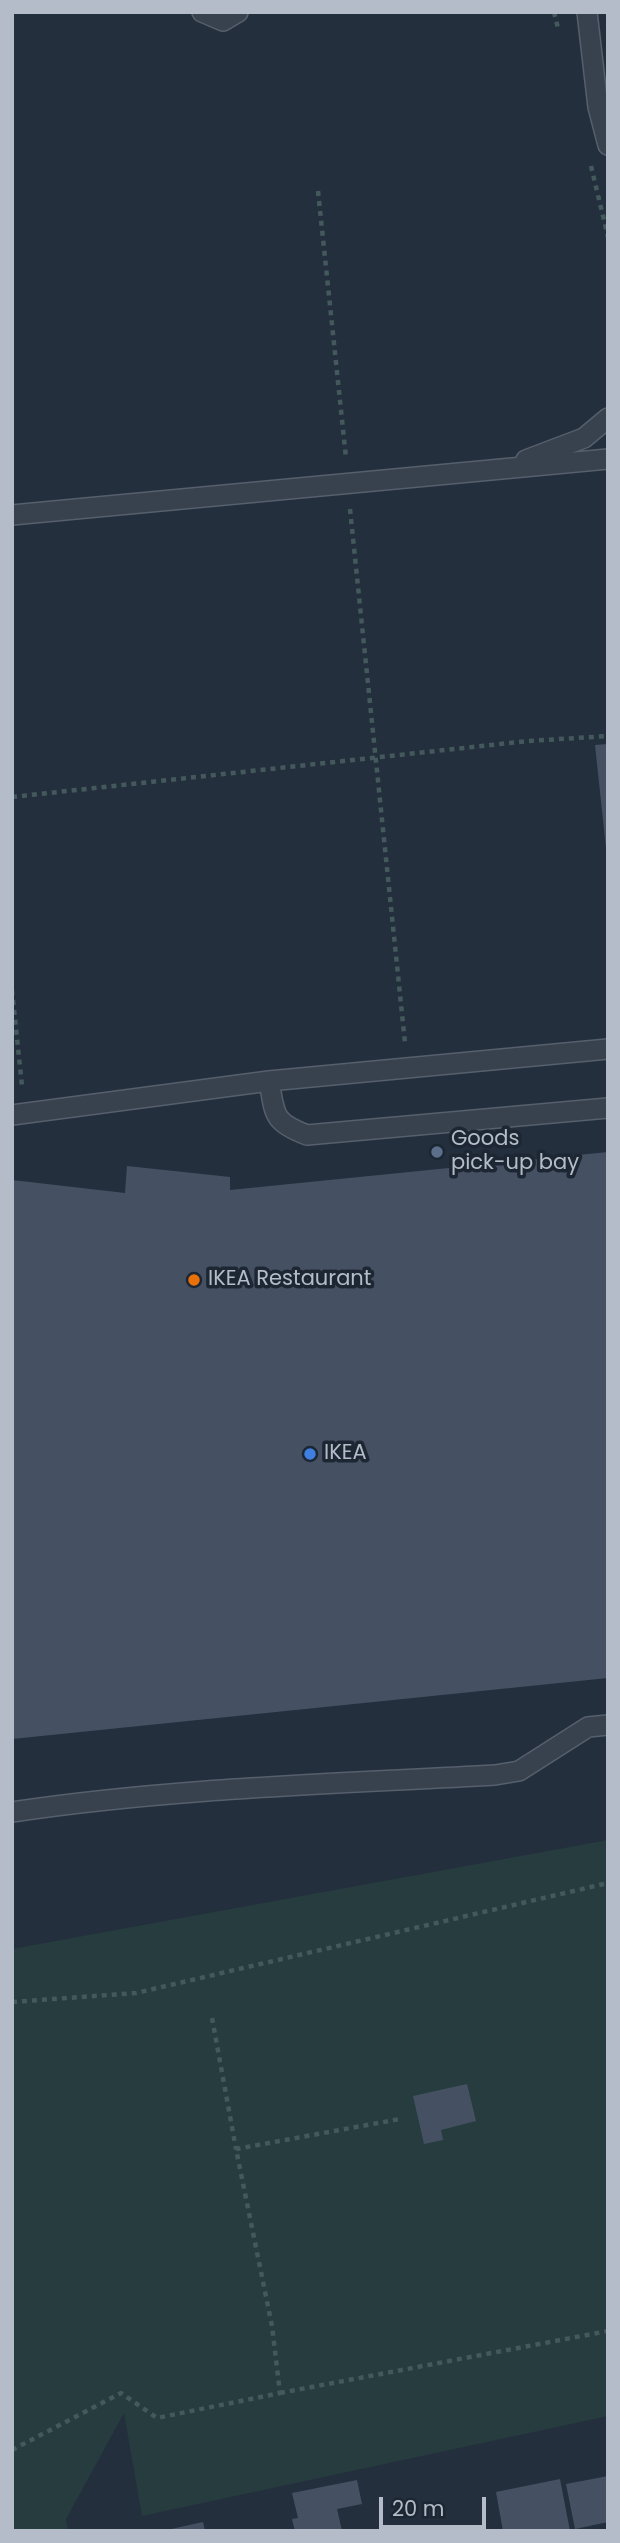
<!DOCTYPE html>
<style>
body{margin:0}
#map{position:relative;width:620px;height:2543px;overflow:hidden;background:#242f3e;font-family:Poppins,sans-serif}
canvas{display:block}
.frame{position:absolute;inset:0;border:14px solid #b4bcc9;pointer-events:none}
.scale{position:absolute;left:379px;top:2497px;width:107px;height:32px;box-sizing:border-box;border:4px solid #b4bcc9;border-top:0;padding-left:9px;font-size:21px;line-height:24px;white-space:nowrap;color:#b4bcc9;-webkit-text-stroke:5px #1d2633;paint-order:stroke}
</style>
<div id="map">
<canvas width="620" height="2543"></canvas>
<div class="frame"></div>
<div class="scale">20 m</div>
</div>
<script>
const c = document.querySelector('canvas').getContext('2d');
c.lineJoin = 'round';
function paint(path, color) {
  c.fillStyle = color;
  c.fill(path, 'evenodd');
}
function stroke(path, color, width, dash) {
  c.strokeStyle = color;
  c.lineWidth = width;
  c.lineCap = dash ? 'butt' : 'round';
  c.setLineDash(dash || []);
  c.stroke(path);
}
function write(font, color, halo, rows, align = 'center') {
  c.font = font + ' Poppins,sans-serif';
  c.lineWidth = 7;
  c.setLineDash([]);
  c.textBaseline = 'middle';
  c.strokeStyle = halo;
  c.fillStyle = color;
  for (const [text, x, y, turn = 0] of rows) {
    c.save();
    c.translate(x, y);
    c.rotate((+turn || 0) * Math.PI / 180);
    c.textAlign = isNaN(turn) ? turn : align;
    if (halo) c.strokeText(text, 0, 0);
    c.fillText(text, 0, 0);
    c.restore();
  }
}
const green = new Path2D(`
 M608,1840v576l-466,100 -18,-103 -58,106 2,12h-56v-582z`);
const building = new Path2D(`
 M608,744v104h-2l-11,-103z
 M608,1152v526l-596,61v-559l113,13 2,-27 103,11v13z
 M467,2084l9,37 -35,9 2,10 -19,4 -11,-48z
 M608,2476v46l-33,7 -9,-45z
 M560,2479l10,52h-67l-7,-39z
 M357,2480l5,24 -25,5 5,22h-47l-3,-12 6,-1 -6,-25z
 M203,2522l2,9h-38v-1z`);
const path = new Path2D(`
 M554,12l4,16
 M591,166l17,71
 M318,191l28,267
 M350,509l55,534
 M12,797l516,-56 80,-5
 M12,990l10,96
 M12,2002l124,-9 472,-110
 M212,2018l24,131
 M280,2393l328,-62
 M12,2450l109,-57 36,25 123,-25 -8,-67 -36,-177 164,-30`);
const lane = new Path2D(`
 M202,12l21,9 15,-9
 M587,12l11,95 10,38
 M526,460l58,-22 24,-20
 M12,515l596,-56
 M269,1081c6,33 3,41 38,54l301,-27
 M12,1115l257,-34 339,-32
 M12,1812c160,-24 322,-28 483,-37l24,-4 69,-44 20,-2`);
const markers = [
 [437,1152,7,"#5c6f8a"],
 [194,1280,7,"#e8710a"],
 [310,1454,7,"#3f7fe0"]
];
const poiNames = [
 ["Goods",451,1140],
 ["pick-up bay",451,1164],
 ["IKEA Restaurant",208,1280],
 ["IKEA",324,1454]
];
paint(green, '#263c3f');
paint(building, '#455162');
stroke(lane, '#565f6c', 22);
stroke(path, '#44595c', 4.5, [5, 5]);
stroke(lane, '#38414e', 19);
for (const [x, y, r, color] of markers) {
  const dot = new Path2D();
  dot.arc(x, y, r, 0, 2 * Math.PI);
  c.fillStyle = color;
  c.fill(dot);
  stroke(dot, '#1d2633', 2.5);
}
write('21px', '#b4bcc9', '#1d2633', poiNames, 'left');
</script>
